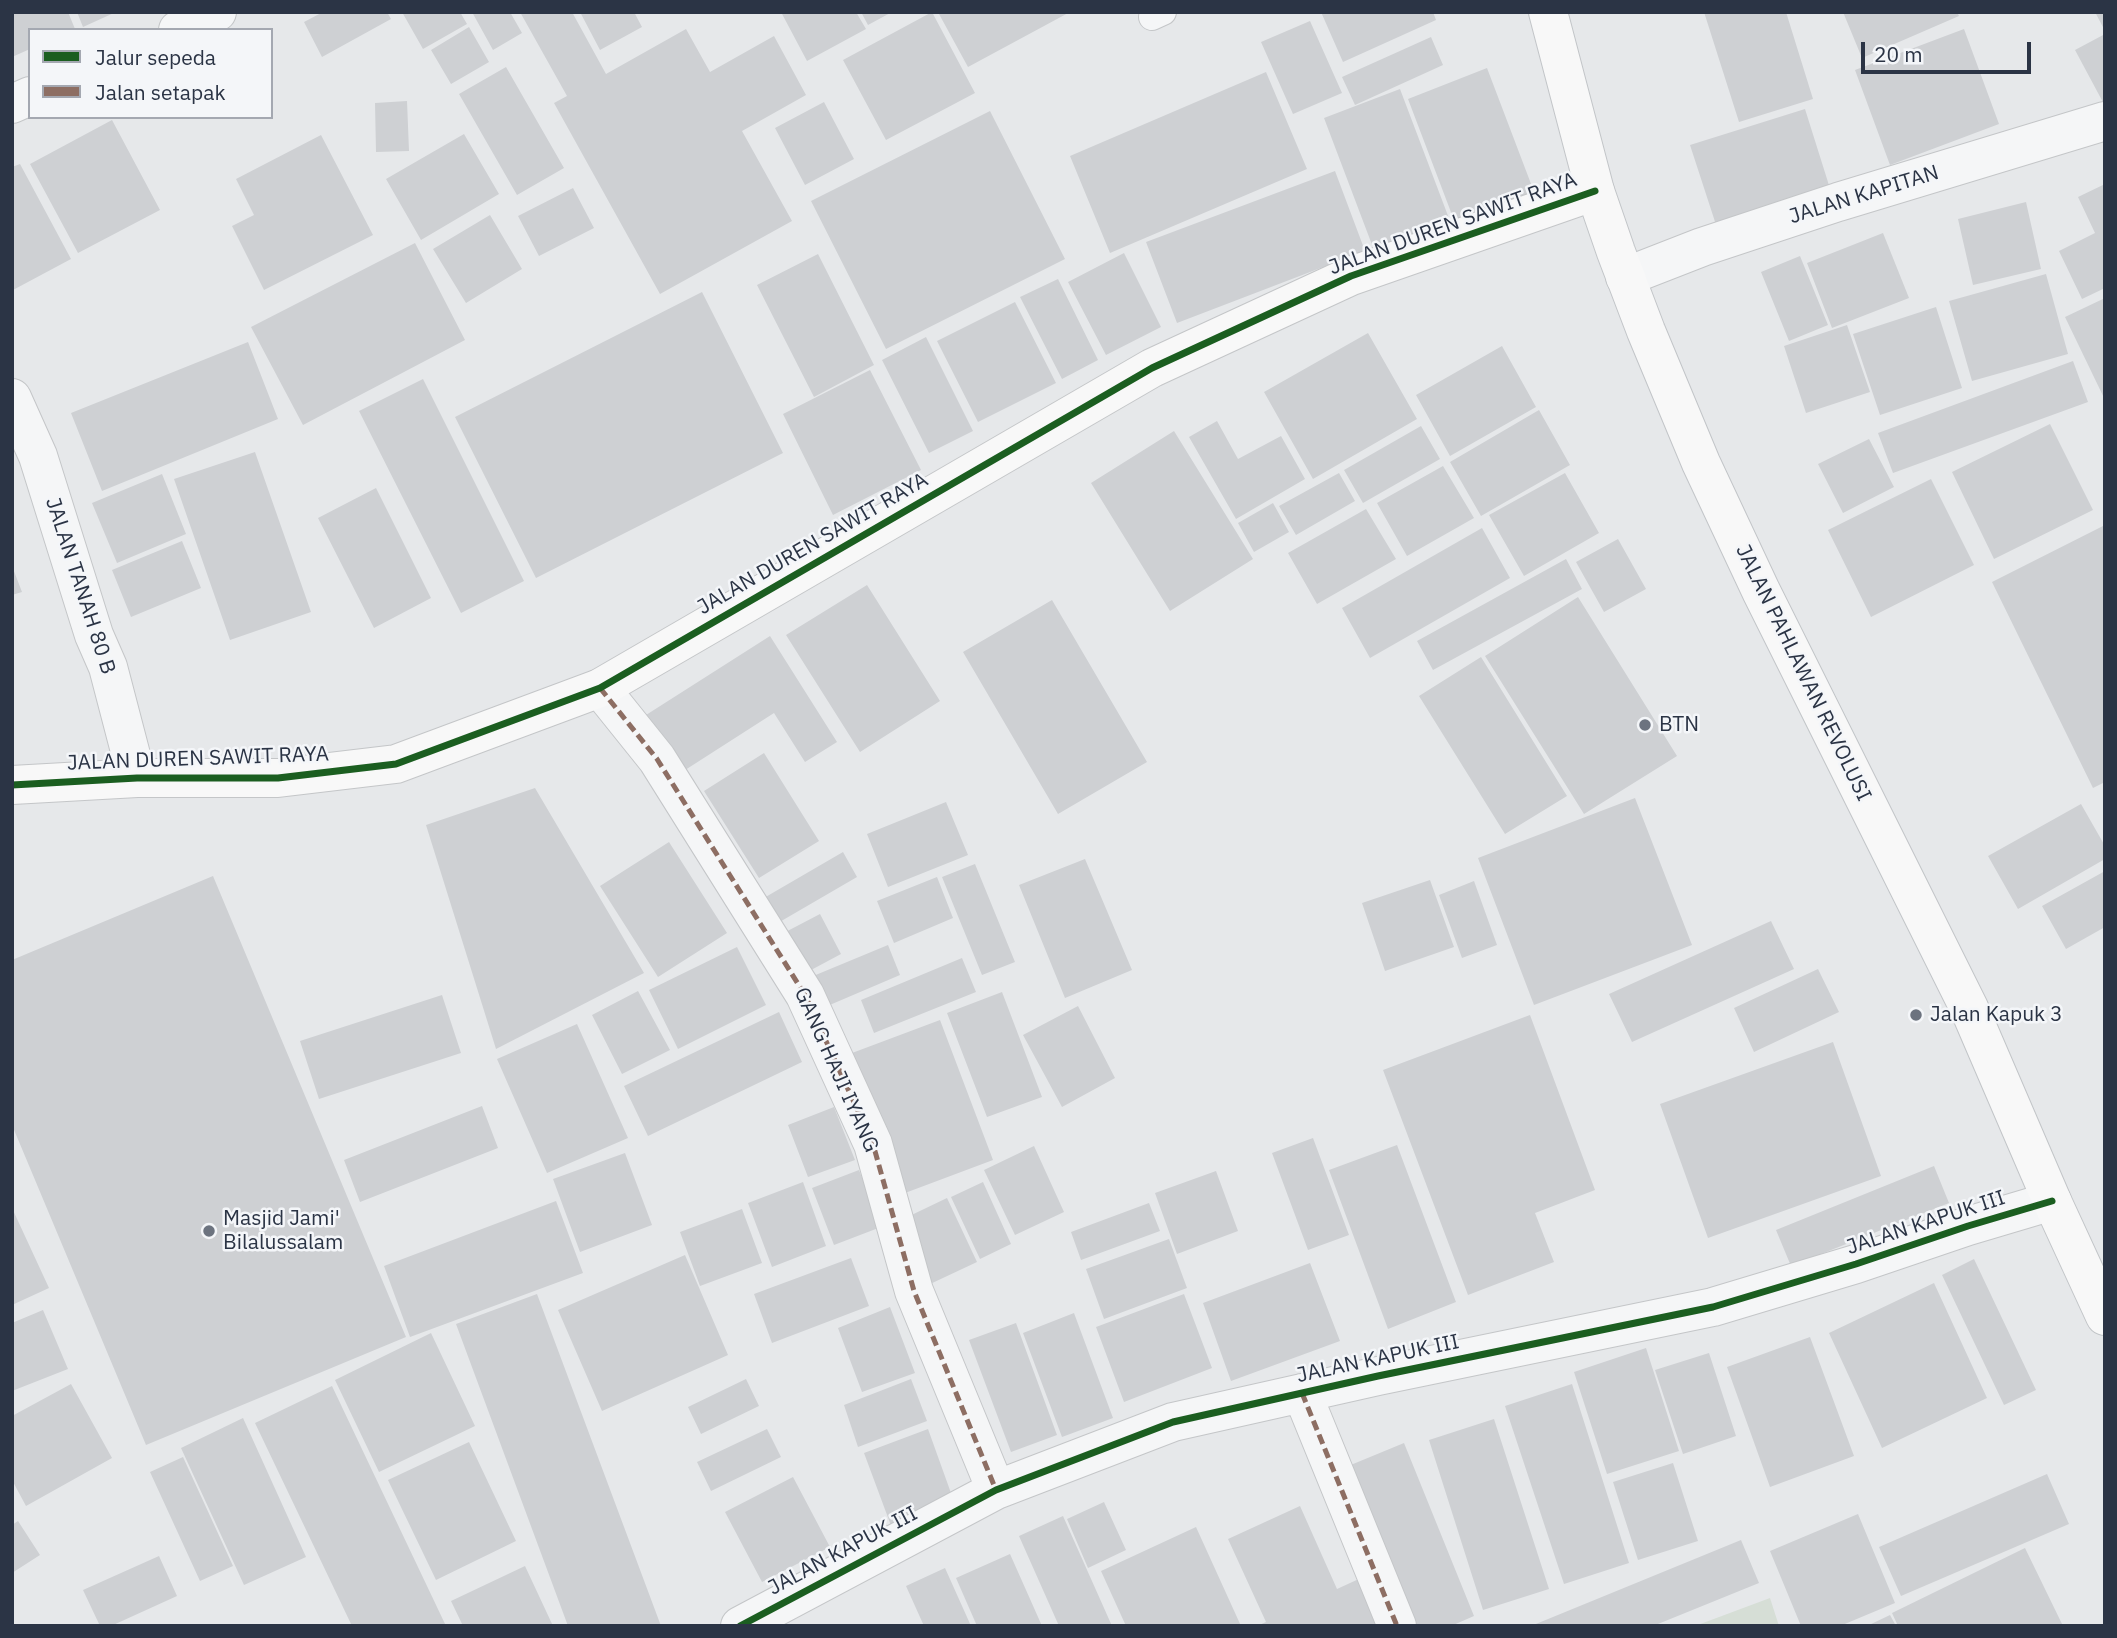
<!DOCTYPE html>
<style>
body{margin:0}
#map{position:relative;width:2117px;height:1638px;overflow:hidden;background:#e6e8ea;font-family:"IBM Plex Sans",sans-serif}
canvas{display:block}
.frame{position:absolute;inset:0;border:14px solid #2b3445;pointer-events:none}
.legend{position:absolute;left:28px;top:28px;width:245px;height:91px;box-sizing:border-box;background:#f4f6f9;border:2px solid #a4a8b1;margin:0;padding:9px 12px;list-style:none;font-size:21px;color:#2b3445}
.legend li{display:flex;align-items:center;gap:14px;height:35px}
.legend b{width:35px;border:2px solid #a4a8b1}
.scale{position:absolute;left:1861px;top:42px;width:170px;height:32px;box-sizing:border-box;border:4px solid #2b3445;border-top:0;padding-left:9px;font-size:21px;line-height:24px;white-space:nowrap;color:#2b3445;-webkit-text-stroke:5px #f4f6f9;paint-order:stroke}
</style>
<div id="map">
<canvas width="2117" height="1638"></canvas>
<div class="frame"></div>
<ul class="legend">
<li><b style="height:9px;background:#1b5e20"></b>Jalur sepeda</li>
<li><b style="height:9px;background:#8d6e63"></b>Jalan setapak</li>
</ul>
<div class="scale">20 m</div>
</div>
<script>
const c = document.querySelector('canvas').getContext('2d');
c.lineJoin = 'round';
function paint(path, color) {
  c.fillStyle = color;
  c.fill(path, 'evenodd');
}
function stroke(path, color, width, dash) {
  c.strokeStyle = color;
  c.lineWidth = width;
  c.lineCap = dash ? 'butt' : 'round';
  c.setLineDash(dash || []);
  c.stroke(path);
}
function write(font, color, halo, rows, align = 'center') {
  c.font = font + ' "IBM Plex Sans",sans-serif';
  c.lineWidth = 5;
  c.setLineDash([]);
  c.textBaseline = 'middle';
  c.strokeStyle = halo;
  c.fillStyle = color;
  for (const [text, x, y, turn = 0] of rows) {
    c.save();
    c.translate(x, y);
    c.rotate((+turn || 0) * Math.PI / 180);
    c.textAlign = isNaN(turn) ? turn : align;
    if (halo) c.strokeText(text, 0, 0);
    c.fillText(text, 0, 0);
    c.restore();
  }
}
const green = new Path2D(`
 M1770,1598l9,28h-84z`);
const building = new Path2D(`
 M12,12h56l7,17 -45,1v19l-18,8z
 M77,12h39l-33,15z
 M323,12h64l4,7 -69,38 -18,-35z
 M402,12h58l7,12 -44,25z
 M472,12h38l12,21 -29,17z
 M520,12h52l34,62 80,-45 24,43 64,-36 32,59 -64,36 50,90 -132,73 -106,-191 13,-7z
 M580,12h54l8,15 -42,23z
 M781,12h75l10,17 -59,32z
 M861,12h31l-24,13z
 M932,12l43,81 -89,47 -43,-80z
 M942,12h128l-102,55 -29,-53z
 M1321,12h112l3,8 -93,42z
 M1704,12h82l27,87 -74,23z
 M1843,12h114l2,4 -97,42z
 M2095,12h10v19z
 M1310,21l32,72 -49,21 -32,-72z
 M469,27l20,35 -38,22 -20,-34z
 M1964,29l35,95 -109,41 -35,-95z
 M2105,34v72l-30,-56z
 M1431,37l12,28 -88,40 -13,-28z
 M506,67l58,101 -47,27 -58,-101z
 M1487,68l49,129 -79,31 -49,-129z
 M1266,72l41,97 -197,84 -40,-97z
 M1400,89l53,140 -76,29 -53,-140z
 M407,101l2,50 -33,1 -1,-49z
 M824,102l30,57 -49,26 -30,-57z
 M1805,109l28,89 -114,36 -29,-89z
 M990,111l75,148 -179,90 -75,-148z
 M112,120l48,90 -82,43 -48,-89z
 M464,134l35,60 -78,46 -35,-61z
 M321,135l52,100 -109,55 -32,-64 22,-11 -18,-36z
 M20,164l51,95 -58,31 -1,-123z
 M1335,171l30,80 -188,72 -31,-81z
 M2105,184v104l-23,11 -23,-48 36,-18 -17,-36z
 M573,188l21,40 -55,28 -21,-40z
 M2026,202l15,67 -68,16 -15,-66z
 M490,215l32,54 -56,34 -33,-54z
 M1883,233l26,65 -77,30 -25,-65z
 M415,243l50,97 -162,85 -52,-98z
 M1124,253l37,74 -55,28 -38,-73z
 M818,254l56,111 -60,32 -57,-112z
 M1800,256l28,69 -39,16 -28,-69z
 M2046,274l22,80 -96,27 -23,-80z
 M1058,279l40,81 -36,19 -42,-82z
 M702,292l81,161 -247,125 -81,-161z
 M2105,298v102l-40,-83z
 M1015,302l41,81 -78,39 -41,-81z
 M1936,307l26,81 -82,27 -27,-81z
 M1847,325l23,67 -64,21 -22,-67z
 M1368,333l49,86 -104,60 -49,-87z
 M926,337l47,94 -44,22 -47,-93z
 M248,342l30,77 -176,72 -31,-78z
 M1502,346l34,61 -86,49 -34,-61z
 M2073,361l15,41 -195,71 -15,-40z
 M870,370l51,100 -88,45 -50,-101z
 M423,379l101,202 -63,32 -102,-202z
 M1539,410l31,55 -89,51 -31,-54z
 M1217,421l21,38 43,-23 24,43 -69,40 -47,-82z
 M2050,424l43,86 -99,49 -42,-87z
 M1421,426l19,33 -77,44 -19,-33z
 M1174,431l79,128 -83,52 -79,-128z
 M1869,439l25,48 -51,26 -25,-49z
 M255,452l56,160 -81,28 -56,-161z
 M1443,466l31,52 -67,38 -30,-53z
 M1339,473l16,28 -59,34 -17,-29z
 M1565,473l34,60 -75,43 -35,-61z
 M162,474l24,60 -69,29 -25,-60z
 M1931,479l43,86 -103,52 -43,-87z
 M376,488l55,110 -57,30 -56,-110z
 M1273,503l16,29 -35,20 -16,-29z
 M1366,509l30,50 -79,45 -29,-51z
 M2105,525v257l-12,6 -101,-206z
 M1482,528l28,50 -140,80 -28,-50z
 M1618,539l28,50 -42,23 -28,-50z
 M182,541l19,47 -70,29 -19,-47z
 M1566,559l16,30 -149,81 -16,-29z
 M12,566l10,26 -10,3z
 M867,585l73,116 -80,51 -74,-117z
 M1578,597l99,159 -93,58 -99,-158z
 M1052,600l95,162 -89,52 -95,-162z
 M770,636l67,106 -32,20 -31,-49 -92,59 -36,-57z
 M1481,657l86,139 -62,38 -86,-138z
 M764,753l55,88 -60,37 -55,-87z
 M535,788l109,185 -148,76 -70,-224z
 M1635,798l57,147 -158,60 -56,-147z
 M946,802l22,53 -80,32 -21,-53z
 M2081,804l24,42v13l-87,50 -30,-53z
 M669,842l58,91 -69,44 -58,-91z
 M843,852l14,25 -86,50 -14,-25z
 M1085,859l47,111 -67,28 -46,-113z
 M975,864l40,98 -33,13 -40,-98z
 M2105,871v56l-39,22 -24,-43z
 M213,876l193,461 -260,108 -134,-320v-165z
 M937,877l16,41 -59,25 -17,-42z
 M1430,880l24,67 -69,24 -23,-68z
 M1474,881l23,64 -35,13 -23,-63z
 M820,914l21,40 -43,23 -22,-40z
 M1771,921l23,48 -162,73 -23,-48z
 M888,945l12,30 -82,35 -12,-31z
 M737,947l29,58 -88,44 -29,-59z
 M962,958l14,34 -102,41 -13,-33z
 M1818,969l21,43 -85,40 -20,-44z
 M638,991l32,59 -48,24 -30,-59z
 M1002,992l40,105 -55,20 -40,-104z
 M442,995l19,58 -142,46 -19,-58z
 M1078,1006l37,72 -53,29 -39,-72z
 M779,1012l23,50 -154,74 -24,-50z
 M1530,1015l65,175 -60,23 19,49 -86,33 -85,-225z
 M940,1020l53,140 -96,36 -53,-140z
 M577,1024l51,114 -81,35 -50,-114z
 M1833,1042l48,134 -173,62 -48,-134z
 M482,1106l16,42 -138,54 -16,-42z
 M834,1107l21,53 -47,17 -20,-52z
 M1313,1138l36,97 -41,15 -36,-97z
 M1397,1145l59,157 -68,27 -59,-159z
 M1034,1146l30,66 -49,23 -31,-65z
 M625,1153l27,72 -72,27 -27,-73z
 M1934,1166l15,37 -158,63 -15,-36z
 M859,1170l22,57 -47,18 -22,-57z
 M1216,1171l22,60 -61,23 -22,-61z
 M803,1182l23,64 -54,21 -24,-64z
 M983,1182l28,62 -31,15 -29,-62z
 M947,1198l30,64 -49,23 -29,-64z
 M556,1201l27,72 -173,64 -26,-71z
 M1149,1203l11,28 -79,29 -10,-28z
 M12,1208l37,80 -37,17z
 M742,1209l20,54 -62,23 -20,-54z
 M1169,1239l18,49 -83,31 -18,-50z
 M685,1255l43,100 -126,56 -44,-101z
 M851,1258l18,48 -97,37 -18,-49z
 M1974,1259l62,131 -32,15 -62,-130z
 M1310,1263l30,78 -109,40 -28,-78z
 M1934,1283l53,115 -105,50 -53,-115z
 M537,1294l124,332h-93l-112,-302z
 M1184,1294l28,74 -88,34 -28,-75z
 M890,1307l25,66 -53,19 -24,-64z
 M43,1310l25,59 -56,22v-68z
 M1074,1313l39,105 -51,19 -39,-104z
 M1016,1323l41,112 -46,17 -42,-112z
 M431,1333l44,93 -96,46 -44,-92z
 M1810,1337l44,119 -84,31 -43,-120z
 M1646,1348l33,103 -72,23 -33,-102z
 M1709,1353l27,83 -53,18 -28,-84z
 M746,1379l13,27 -58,28 -13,-27z
 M911,1379l16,42 -69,26 -14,-42z
 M71,1384l41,74 -86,48 -14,-26v-64z
 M1572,1384l57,179 -65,21 -59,-178z
 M332,1386l114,240h-94l-97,-203z
 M243,1418l63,139 -62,28 -63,-137z
 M1494,1419l55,170 -66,21 -54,-170z
 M767,1429l14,28 -70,34 -14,-29z
 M928,1429l28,78 -63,24 -29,-78z
 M469,1442l47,99 -80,39 -48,-100z
 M1404,1443l70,173 -23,10h-47l-63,-157z
 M183,1457l50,109 -33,15 -50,-109z
 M1673,1463l25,78 -60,19 -25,-78z
 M2047,1474l22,50 -168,72 -22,-49z
 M793,1477l37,70 -68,35 -37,-70z
 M1104,1502l22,48 -38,18 -21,-49z
 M1300,1506l37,83 24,-11 21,48h-125l9,-4 -38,-83z
 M1858,1514l37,89 -55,23h-39l-31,-75z
 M1063,1516l49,110h-53l-40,-90z
 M18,1521l22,34 -28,18v-48z
 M1196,1527l45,99h-115l-25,-55z
 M1741,1540l18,43 -106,43h-122z
 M2025,1548l38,78h-165l-6,-13z
 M1010,1554l32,72h-65l-21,-48z
 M159,1556l18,40 -66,30h-11l-17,-36z
 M525,1566l28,60h-90l-12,-25z
 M945,1568l26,58h-47l-18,-40z
 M1890,1615l6,11h-29z`);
const lane = new Path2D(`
 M1152,17l11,-5`);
const street = new Path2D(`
 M178,30l39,-18
 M12,104l18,-8
 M1625,277l77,-30 136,-45 267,-81
 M12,398l26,58 56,179 14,32 29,111
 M600,688l57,71 148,236 68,149 41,147 82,199
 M1302,1393l95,233
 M740,1626l256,-136 177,-68 205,-46 335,-69 143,-43 112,-38 84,-25`);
const secondary = new Path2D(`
 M12,785l125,-7h141l118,-14 204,-76 552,-320 199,-92 244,-85`);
const primary = new Path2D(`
 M1548,12l47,179 21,61 30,79 55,132 60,128 208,417 83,193 53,115`);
const quiet = new Path2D(`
 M600,688l57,71 148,236 68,149 41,147 82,199
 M1302,1393l95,233`);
const cycleway = new Path2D(`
 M12,785l125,-7h141l118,-14 204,-76 552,-320 199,-92 244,-85
 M740,1626l256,-136 177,-68 205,-46 335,-69 143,-43 112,-38 84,-25`);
const markers = [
 [1645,725,7,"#6c737f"],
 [1916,1015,7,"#6c737f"],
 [209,1231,7,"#6c737f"]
];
const streetNames = [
 ["JALAN KAPITAN",1864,195,-17],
 ["JALAN DUREN SAWIT RAYA",1453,224,-20],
 ["JALAN DUREN SAWIT RAYA",813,544,-30],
 ["JALAN TANAH 80 B",80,586,72],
 ["JALAN PAHLAWAN REVOLUSI",1803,673,64],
 ["JALAN DUREN SAWIT RAYA",198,759,-2],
 ["GANG HAJI IYANG",836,1070,66],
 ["JALAN KAPUK III",1926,1223,-18],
 ["JALAN KAPUK III",1378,1359,-12],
 ["JALAN KAPUK III",843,1551,-28]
];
const poiNames = [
 ["BTN",1659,725],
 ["Jalan Kapuk 3",1930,1015],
 ["Masjid Jami'",223,1219],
 ["Bilalussalam",223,1243]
];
paint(green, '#d6ded6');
paint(building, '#ced0d3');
stroke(lane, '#c4c6c8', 28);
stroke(street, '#c4c6c8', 40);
stroke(secondary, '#c4c6c8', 40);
stroke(primary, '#c2c5c8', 40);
stroke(lane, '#f5f6f7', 26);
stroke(street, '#f5f6f7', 38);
stroke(secondary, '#f8f8f8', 38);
stroke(primary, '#f8f8f8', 38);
stroke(quiet, '#8d6e63', 5, [10, 5]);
stroke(cycleway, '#1b5e20', 7);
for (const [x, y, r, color] of markers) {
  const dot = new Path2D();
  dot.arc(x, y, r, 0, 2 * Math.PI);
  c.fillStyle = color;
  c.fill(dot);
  stroke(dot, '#f4f6f9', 2.5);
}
write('21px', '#2b3445', '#f4f6f9', streetNames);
write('21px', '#2b3445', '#f4f6f9', poiNames, 'left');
</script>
